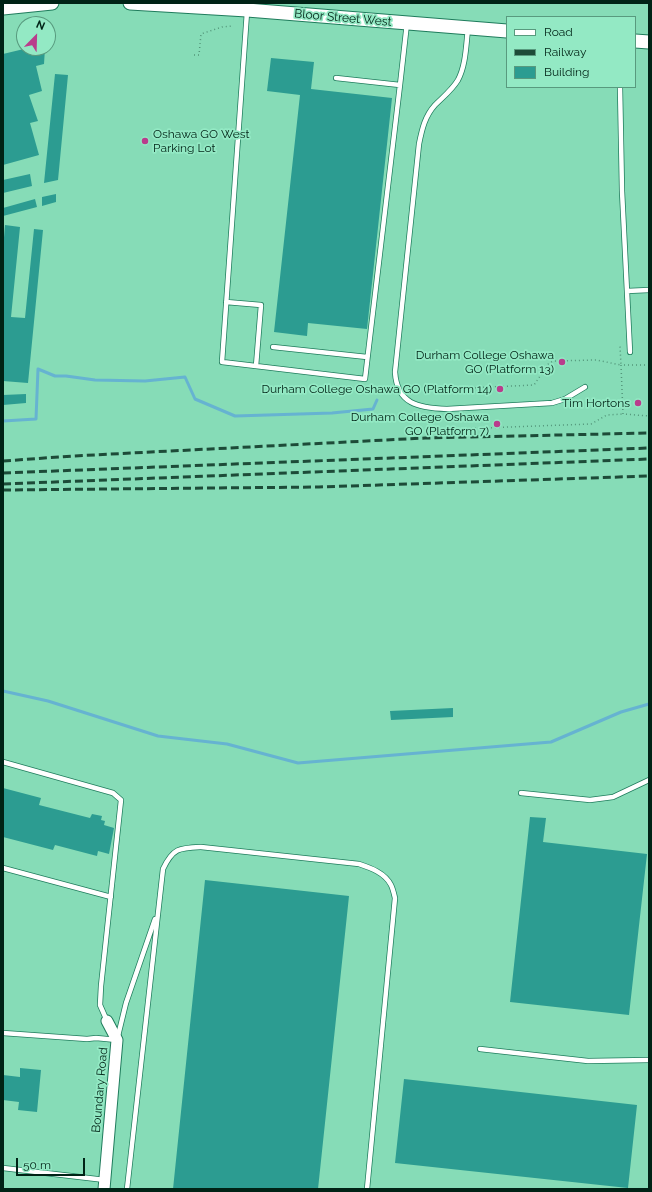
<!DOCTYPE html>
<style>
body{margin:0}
#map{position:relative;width:652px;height:1192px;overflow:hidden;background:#86dcb7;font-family:Raleway,sans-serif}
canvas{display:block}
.frame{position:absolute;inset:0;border:4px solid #002316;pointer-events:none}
.legend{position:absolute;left:506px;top:16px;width:130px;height:72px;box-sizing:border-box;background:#93e9c4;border:1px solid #589a7e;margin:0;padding:5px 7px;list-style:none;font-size:12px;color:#002316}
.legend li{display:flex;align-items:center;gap:8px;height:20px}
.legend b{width:20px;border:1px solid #589a7e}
.north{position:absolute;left:16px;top:16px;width:40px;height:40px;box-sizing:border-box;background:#93e9c4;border:1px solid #589a7e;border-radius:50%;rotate:23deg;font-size:11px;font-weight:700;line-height:16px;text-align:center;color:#002316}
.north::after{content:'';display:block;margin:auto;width:14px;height:18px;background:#b93c8c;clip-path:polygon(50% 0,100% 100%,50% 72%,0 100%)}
.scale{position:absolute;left:16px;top:1158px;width:69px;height:18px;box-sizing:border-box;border:2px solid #002316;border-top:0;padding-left:5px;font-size:12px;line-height:14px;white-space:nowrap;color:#002316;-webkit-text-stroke:3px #93e9c4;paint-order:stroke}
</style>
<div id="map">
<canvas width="652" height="1192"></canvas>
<div class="frame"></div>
<ul class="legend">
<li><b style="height:5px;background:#fff"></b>Road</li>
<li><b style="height:5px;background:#1d4b38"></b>Railway</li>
<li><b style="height:11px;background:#2c9c91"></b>Building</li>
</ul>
<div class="north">N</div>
<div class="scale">50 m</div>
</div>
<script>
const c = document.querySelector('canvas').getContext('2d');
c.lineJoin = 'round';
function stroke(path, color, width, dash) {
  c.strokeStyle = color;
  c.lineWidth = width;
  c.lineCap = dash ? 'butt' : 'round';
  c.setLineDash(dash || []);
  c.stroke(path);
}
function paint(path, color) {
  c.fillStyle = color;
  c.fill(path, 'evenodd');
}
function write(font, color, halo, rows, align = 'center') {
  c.font = font + ' Raleway,sans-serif';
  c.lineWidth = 3.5;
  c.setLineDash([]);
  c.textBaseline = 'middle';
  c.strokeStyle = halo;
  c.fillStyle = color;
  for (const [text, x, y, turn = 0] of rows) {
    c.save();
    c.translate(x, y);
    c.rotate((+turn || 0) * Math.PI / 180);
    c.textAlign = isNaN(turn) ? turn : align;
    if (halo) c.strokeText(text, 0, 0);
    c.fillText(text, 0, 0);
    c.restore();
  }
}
const stream = new Path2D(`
 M3,421l33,-2 2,-50 17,7h11l29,4 50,1 40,-4 10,22 40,17 97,-3 41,-4 4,-9
 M3,691l45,10 110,35 69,8 71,19 253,-21 70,-30 28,-8`);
const building = new Path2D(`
 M28,48h17l-1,16 -8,2 6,25 -13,4 9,26 -8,2 9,32 -36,10v-111z
 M271,58l43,4 -3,27 81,9 -25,231 -59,-6 -1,13 -33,-4 26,-237 -33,-4z
 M55,74l13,1 -10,105 -14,3z
 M30,174l2,12 -29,7v-13z
 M56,194v8l-14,4v-9z
 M35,199l2,8 -34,9v-8z
 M5,225l15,2 -9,90 14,1 9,-89 9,1 -15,153 -25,-2v-131z
 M26,394v9l-23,2v-10z
 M453,708v9l-62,3 -1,-9z
 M3,788l38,10 -2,7 51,13 2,-4 10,2 -1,4 4,1 -1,4 10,3 -5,26 -11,-3 -1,5 -42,-11 -2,5 -50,-13z
 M530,817l16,1 -3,24 104,12 -18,161 -119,-13z
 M205,880l144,16 -31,293h-145z
 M20,1068l21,2 -4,42 -19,-2 1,-8 -16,-2v-25l17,2z
 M404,1079l233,26 -9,83 -233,-25z`);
const path = new Path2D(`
 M194,55h5l2,-21 21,-7 10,-1
 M649,365h-28l2,49 26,2
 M447,389l87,-4 15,-22 5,-2 42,-1 25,5 -1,-19
 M455,429l136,-5 16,-9 16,-1`);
const service = new Path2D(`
 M247,12l-25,350 143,17 35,-294
 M468,29c-2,16 -2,36 -10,51 -6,10 -15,17 -23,25 -10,11 -13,24 -16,39l-24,228c2,32 23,36 52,37l105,-6 13,-4 20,-12
 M336,78l64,7 7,-62
 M620,87l2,104 8,161
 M627,291l22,-1
 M226,302l35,3 -5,61
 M273,347l94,10
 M3,762l110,31 8,7 -20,186 -1,19 7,16
 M521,793l69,7 23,-3 36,-17
 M3,868l108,29
 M3,1033l84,6 9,-1 21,2 9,-37 29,-84
 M480,1049l108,12 61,-1
 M3,1168l102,12
 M127,1189l36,-320c10,-21 16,-21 38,-22l158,17c12,4 26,9 32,21 2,4 3,9 4,13l-28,291`);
const tertiary = new Path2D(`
 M104,1189l13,-149 -10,-19`);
const secondary = new Path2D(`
 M130,3l117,7 260,21
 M3,8l49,-5
 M635,41l14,1`);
const rail = new Path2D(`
 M3,461l70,-5 352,-18 224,-5
 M3,473l646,-25
 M3,484l646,-25
 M3,490l316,-3 330,-11`);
const markers = [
 [145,141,4,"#b93c8c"],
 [562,362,4,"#b93c8c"],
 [500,389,4,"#b93c8c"],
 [638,403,4,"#b93c8c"],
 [497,424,4,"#b93c8c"]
];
const streetNames = [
 ["Bloor Street West",343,18,5],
 ["Boundary Road",100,1090,-85]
];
const poiNames = [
 ["Oshawa GO West",153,134,"left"],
 ["Parking Lot",153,148,"left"],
 ["Durham College Oshawa",554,355],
 ["GO (Platform 13)",554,369],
 ["Durham College Oshawa GO (Platform 14)",492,389],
 ["Tim Hortons",630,403],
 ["Durham College Oshawa",489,417],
 ["GO (Platform 7)",489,431]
];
stroke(stream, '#66b3d1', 3);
paint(building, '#2c9c91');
stroke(service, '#1f7c5c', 6);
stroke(tertiary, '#1f7c5c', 13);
stroke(secondary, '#1f7c5c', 15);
stroke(path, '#53967a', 1.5, [1, 3]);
stroke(service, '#fff', 4.5);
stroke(tertiary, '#fff', 11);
stroke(secondary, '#fff', 13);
stroke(rail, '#1d4b38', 3, [8, 4]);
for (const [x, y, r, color] of markers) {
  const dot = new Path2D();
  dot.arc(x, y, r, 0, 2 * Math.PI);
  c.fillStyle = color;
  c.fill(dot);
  stroke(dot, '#93e9c4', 1.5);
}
write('12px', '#002316', '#93e9c4', streetNames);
write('12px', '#002316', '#93e9c4', poiNames, 'right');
</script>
